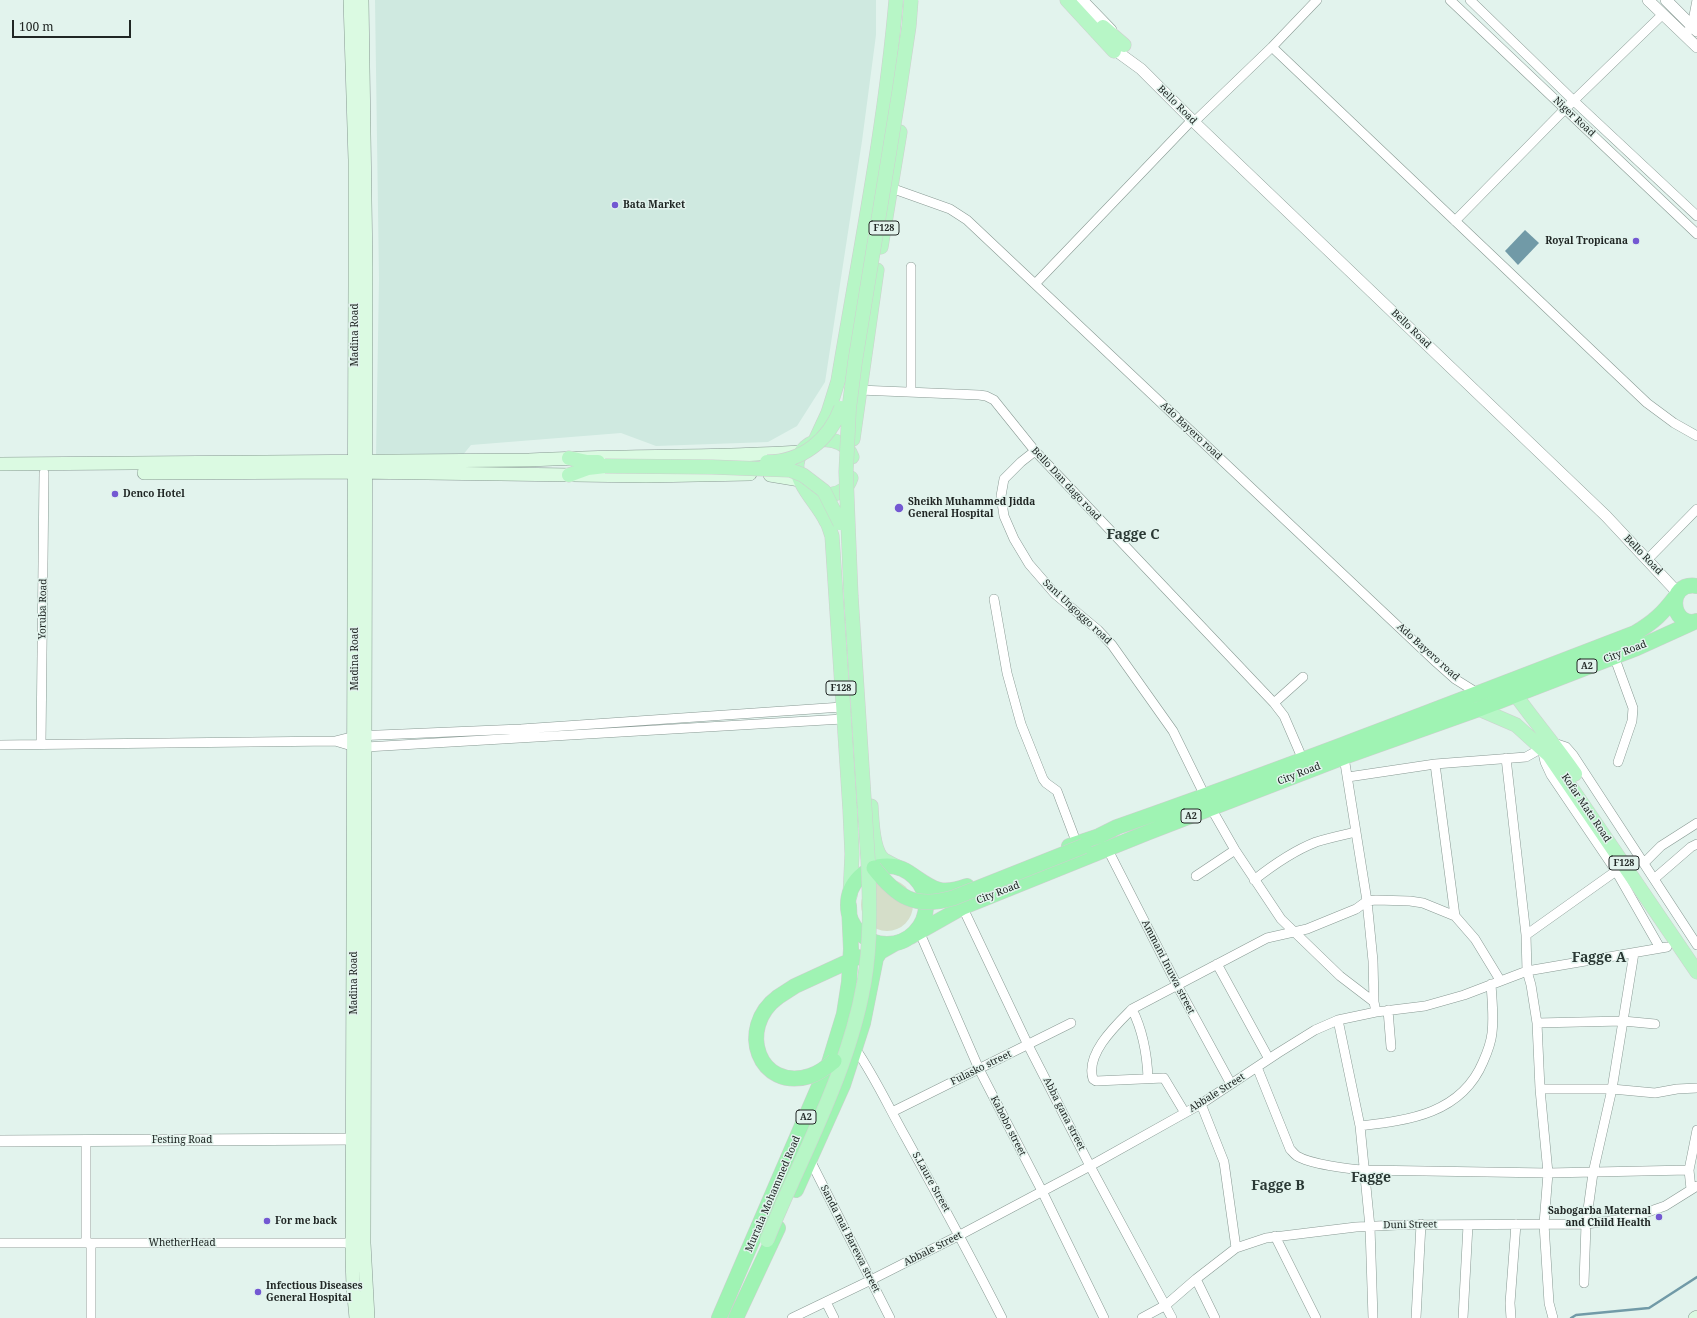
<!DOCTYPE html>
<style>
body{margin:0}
#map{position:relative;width:1697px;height:1318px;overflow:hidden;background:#e2f3ed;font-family:"Noto Serif",serif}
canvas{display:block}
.scale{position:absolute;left:12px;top:20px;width:119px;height:18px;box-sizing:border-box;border:2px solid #202624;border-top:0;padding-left:5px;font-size:12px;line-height:14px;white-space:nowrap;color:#202624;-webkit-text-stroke:3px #e2f3ed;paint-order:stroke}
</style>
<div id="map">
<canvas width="1697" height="1318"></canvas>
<div class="scale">100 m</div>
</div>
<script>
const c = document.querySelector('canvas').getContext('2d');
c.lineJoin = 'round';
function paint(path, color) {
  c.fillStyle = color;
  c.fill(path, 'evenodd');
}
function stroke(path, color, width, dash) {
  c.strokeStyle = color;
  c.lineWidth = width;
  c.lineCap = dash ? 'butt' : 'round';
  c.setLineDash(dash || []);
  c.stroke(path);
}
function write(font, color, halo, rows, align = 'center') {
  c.font = font + ' "Noto Serif",serif';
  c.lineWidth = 3;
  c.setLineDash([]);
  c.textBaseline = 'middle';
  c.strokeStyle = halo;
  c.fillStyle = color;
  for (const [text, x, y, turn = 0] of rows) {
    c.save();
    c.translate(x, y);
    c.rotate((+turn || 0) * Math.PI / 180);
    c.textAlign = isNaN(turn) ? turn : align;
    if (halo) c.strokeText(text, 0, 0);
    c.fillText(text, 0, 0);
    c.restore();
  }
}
const built = new Path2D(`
 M375,0h501v35l-14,106 -37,241 -28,44 -29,16 -112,4 -35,-13 -150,12 -9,11 -86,1 3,-178z`);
const green = new Path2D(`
 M861 905a26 26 0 1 1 52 0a26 26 0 1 1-52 0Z`);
const water = new Path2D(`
 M1525,230l14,13 -21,22 -13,-14z`);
const stream = new Path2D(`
 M1571,1318l5,-3 73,-7 48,-31`);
const minor = new Path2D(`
 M1450,0l247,234
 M1470,0l104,101 123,115
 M1685,35l7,-9 5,-26
 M1272,47l375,356 27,20 23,13
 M1194,122l78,-75 45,-47
 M891,188l59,21 17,11 470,443 18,16 24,15
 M1455,221l110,-112 98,-95
 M1035,284l157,-164
 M859,390l120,5 7,1 8,4 41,51 239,252 10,13 19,44
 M911,392v-125
 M1035,451l-14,11 -17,17 -3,17 3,20 10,23 15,25 26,30 43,36 14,15 61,86 32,65
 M1647,560l50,-51
 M994,599l13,74 14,51 22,55 3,4 11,8 20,53
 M1614,656l19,52 -1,13 -14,41
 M1274,703l29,-26
 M842,707l-321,22 -166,7 -20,5 20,6h11l477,-28
 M1554,743l12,4 7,8 124,190
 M41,744l3,-271
 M0,745l335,-4
 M1344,757l23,144 6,60 1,41 2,10
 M1506,758l20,177 1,36 4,14 6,38 3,66 8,84 -4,51 5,79 4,15
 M1435,764l20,152
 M1348,777l87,-13 91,-7 16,-9 3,14 6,13 65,96 44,77
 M1211,808l24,42 46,69 59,57 34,26
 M1107,848l70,137 54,99
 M1644,863l17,-17 36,-23
 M1196,876l39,-26
 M1654,879l37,-32 6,-3
 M1254,880c19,-15 39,-29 62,-38 13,-4 27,-7 40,-10
 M961,904l67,141 62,121 82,152
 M919,931l60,138 63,122 62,127
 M1526,935l90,-64
 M1217,964l52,95
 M1132,1009c11,22 15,44 16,69
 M1388,1010l3,37
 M1338,1020l22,106 10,101 3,91
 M1537,1023l86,-2 32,3
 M855,1048c20,29 34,60 51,90 33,60 65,119 96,180
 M1257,1067l33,82c2,2 4,5 7,7 13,8 51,13 67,14l184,3 141,-3
 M1540,1089h72l43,4 22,-4 20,-1
 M1201,1104l23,58 12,86
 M892,1112l179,-89
 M1185,1113l-21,-35 -68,3 -3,-2c-8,-25 23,-54 39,-70l135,-71 40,-9 49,-20 11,-8 9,-1 34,1 13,2 32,13 20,23 25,41
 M1360,1126c49,-6 101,-12 123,-64 4,-9 8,-19 9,-29 2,-16 0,-33 -1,-49
 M86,1140v103
 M810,1160l80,158
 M1691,1189l-2,-19 8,-40
 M1275,1236l41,82
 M0,1243h357
 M91,1243v75
 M1196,1279l19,39
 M1584,1283l2,-59 7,-51 19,-84 22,-136
 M826,1302l8,16
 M792,1318l79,-38 89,-45 130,-69 111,-62 77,-51 37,-23 23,-10 38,-8 49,-6 39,-11 63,-24 140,-24
 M1142,1318l24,-13 30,-26 40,-31 30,-10 90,-11 41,-2 189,-1 31,-4 25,-6 23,-8 32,-20
 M1416,1318l5,-94
 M1463,1318l5,-93
 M1511,1318l-1,-15 6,-79`);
const tertiary = new Path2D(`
 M1082,0l29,30
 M1648,0l49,47
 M1666,0l31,31
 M1108,45l33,24 53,53 412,394 72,77
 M0,1141l359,-2`);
const secondary = new Path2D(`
 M350,0l5,160v124l-3,974 1,28 3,32
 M362,0l4,266 -2,977 4,75
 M0,464l529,-4c90,-5 181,-2 271,-8
 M144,473l210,-1 292,4 104,-2
 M770,475l30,5
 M1695,1318l2,-1`);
const primary = new Path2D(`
 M1067,0l47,51
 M1103,27l21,18
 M881,247l19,-115
 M853,439l24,-169
 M815,441l13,-28 10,-32c21,-126 47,-253 58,-381
 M569,458l18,4h11
 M569,475l19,-7 17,-2
 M805,487c15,11 39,12 46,-9
 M1515,694c19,27 41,52 60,80
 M1479,709l37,16 33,30 148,217
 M871,806c1,14 1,45 13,54 5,3 10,5 15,8
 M850,896l2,-42 -2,-44 -18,-274c-2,-5 -3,-11 -6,-15 -8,-17 -31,-38 -29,-57 3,-29 46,-33 55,-7`);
const trunk = new Path2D(`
 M1697,586c-32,-5 -26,43 0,35
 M1069,846l30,-10 18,-9c174,-61 346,-128 518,-194 19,-11 28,-20 41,-37
 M848 905a39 39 0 1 1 78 0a39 39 0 1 1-78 0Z
 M911,874c22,15 29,22 56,12
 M910,937l53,-30 186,-75 195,-75 135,-48 158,-61 57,-26
 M778,997l17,-11 63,-29
 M796,1190l47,-105 20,-62 13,-65 4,-6 14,-8
 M719,1318l110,-255 15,-49 5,-32 2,-33 -2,-43
 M736,1318l42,-90`);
const primaryBridge = new Path2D(`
 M767,462c35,0 62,-22 74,-54
 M605,466l107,1 78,3 13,5 21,16 16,32
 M767,1240c34,-84 81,-166 97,-257 7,-41 6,-82 4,-123l-17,-264 -3,-73 -2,-51 3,-63 6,-47 44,-269 10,-67 2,-26`);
const trunkBridge = new Path2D(`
 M874,868c23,29 40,41 79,30l131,-52
 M778,997c-42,31 -19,95 32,79 9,-3 17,-9 24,-15`);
const markers = [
 [615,205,4,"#7358d2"],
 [1636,241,4,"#7358d2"],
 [115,494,4,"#7358d2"],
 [899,508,5,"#7358d2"],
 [1659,1217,4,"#7358d2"],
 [267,1221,4,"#7358d2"],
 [258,1292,4,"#7358d2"]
];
const shields = [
 [884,228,30],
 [1587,666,20],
 [841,688,30],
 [1191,816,20],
 [1624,863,30],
 [806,1117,20]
];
const shieldNames = [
 ["F128",884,228],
 ["A2",1587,666],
 ["F128",841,688],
 ["A2",1191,816],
 ["F128",1624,863],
 ["A2",806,1117]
];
const streetNames = [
 ["Bello Road",1177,105,45],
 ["Niger Road",1574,117,43],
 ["Bello Road",1411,329,44],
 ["Madina Road",355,335,-90],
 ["Ado Bayero road",1191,431,43],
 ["Bello Dan dago road",1066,484,47],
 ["Bello Road",1643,555,46],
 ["Yoruba Road",43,609,-89],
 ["Sani Ungoggo road",1077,612,43],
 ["Ado Bayero road",1428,652,42],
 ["City Road",1625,652,-21],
 ["Madina Road",355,659,-90],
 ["City Road",1299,774,-21],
 ["Kofar Mata Road",1586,808,56],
 ["City Road",998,893,-21],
 ["Ammani Inuwa street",1168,967,63],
 ["Madina Road",354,983,-90],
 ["Fulasko street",981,1068,-26],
 ["Abbale Street",1217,1093,-32],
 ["Abba gana street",1064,1114,63],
 ["Kabobo street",1008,1126,63],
 ["Festing Road",182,1140],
 ["S.Laure Street",931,1182,61],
 ["Murtala Mohammed Road",773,1194,-67],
 ["Duni Street",1410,1225,-1],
 ["Sanda mai Barewa street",850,1239,63],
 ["WhetherHead",182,1243],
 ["Abbale Street",933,1249,-27]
];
const poiNames = [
 ["Bata Market",623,205],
 ["Royal Tropicana",1628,241,"right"],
 ["Denco Hotel",123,494],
 ["Sheikh Muhammed Jidda",908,502],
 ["General Hospital",908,514],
 ["Sabogarba Maternal",1651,1211,"right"],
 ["and Child Health",1651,1223,"right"],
 ["For me back",275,1221],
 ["Infectious Diseases",266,1286],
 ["General Hospital",266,1298]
];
const districtNames = [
 ["Fagge C",1133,535],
 ["Fagge A",1599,958],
 ["Fagge",1371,1178],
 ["Fagge B",1278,1186]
];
paint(built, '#cfe9e0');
paint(green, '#d5dec9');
paint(water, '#719aa7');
stroke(stream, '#719aa7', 2.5);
stroke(minor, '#889993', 10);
stroke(tertiary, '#889993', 12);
stroke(secondary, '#889993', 14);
stroke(primary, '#cecfcf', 15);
stroke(trunk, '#cecfcf', 16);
stroke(minor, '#fff', 9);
stroke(tertiary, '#fff', 11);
stroke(secondary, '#dbfae2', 13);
stroke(primary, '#b7f6c6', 14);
stroke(trunk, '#9ff3b3', 15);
stroke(primaryBridge, '#cecfcf', 15, []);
stroke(trunkBridge, '#cecfcf', 16, []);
stroke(primaryBridge, '#b7f6c6', 14);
stroke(trunkBridge, '#9ff3b3', 15);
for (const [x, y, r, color] of markers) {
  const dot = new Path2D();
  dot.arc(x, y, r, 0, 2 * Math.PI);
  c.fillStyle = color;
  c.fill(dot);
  stroke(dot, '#e2f3ed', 1.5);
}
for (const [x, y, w] of shields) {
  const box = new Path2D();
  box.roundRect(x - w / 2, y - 7, w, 14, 3);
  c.fillStyle = '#e2f3ed';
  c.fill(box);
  stroke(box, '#202624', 1);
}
write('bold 9px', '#202624', null, shieldNames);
write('10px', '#202624', '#e2f3ed', streetNames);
write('bold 10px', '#202624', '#e2f3ed', poiNames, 'left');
write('bold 14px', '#2a3834', '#e2f3ed', districtNames);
</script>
